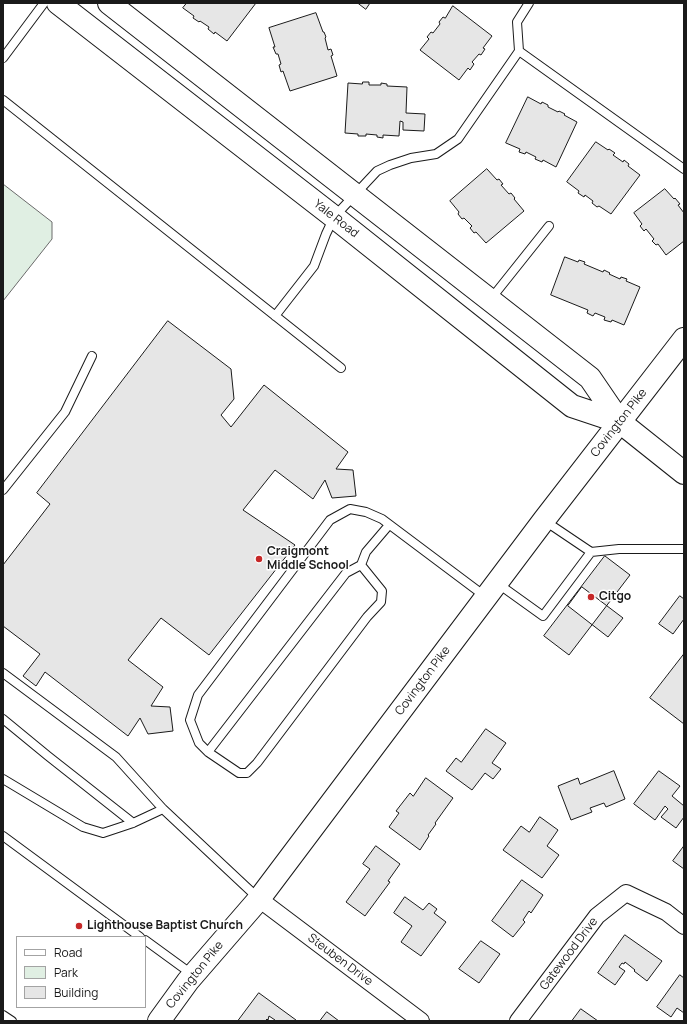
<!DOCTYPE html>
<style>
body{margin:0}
#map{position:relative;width:687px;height:1024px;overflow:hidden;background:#fff;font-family:Manrope,sans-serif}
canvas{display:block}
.frame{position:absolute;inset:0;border:4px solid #1a1a1a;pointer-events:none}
.legend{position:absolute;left:16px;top:936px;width:130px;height:72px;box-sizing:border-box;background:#fff;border:1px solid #a3a3a3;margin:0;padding:5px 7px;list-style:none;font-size:12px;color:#1a1a1a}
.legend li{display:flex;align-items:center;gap:8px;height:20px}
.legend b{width:20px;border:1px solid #a3a3a3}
</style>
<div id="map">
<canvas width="687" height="1024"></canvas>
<div class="frame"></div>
<ul class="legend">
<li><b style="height:5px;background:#fff"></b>Road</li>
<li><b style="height:11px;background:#e0efe3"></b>Park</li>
<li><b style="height:11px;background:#e6e6e6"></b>Building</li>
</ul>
</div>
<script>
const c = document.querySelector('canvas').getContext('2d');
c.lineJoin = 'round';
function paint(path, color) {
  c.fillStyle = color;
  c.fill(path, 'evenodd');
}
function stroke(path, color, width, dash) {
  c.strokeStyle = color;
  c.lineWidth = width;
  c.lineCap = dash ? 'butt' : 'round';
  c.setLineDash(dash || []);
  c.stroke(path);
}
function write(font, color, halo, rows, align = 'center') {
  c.font = font + ' Manrope,sans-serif';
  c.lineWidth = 3;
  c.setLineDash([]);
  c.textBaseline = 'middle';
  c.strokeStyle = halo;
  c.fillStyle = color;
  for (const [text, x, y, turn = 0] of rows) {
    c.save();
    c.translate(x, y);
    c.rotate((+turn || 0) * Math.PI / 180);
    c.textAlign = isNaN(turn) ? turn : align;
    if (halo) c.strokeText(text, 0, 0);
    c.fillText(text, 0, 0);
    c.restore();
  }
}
const green = new Path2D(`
 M3,184l49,38v17l-49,62z`);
const building = new Path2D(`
 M187,3h69l-29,38 -12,-9 -1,2 -6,-5 1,-2 -9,-6 -1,1 -6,-4 1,-2 -11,-8z
 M358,3h12l-4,6z
 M453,6l39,30 -9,12 2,1 -4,6 -2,-1 -7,8 2,2 -4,6 -2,-2 -9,12 -39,-30 9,-11 -2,-2 4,-5 2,1 7,-9 -1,-2 4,-5 2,1z
 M316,13l7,19h1l2,5 -1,1 3,12 3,-1 2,6 -2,1 6,20 -47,15 -7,-20 -2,1 -2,-7 2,-1 -3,-10h-2l-3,-7h2l-6,-19z
 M363,82h6v3h12v-2l6,1v2l20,1 -1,26 19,1 -1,17 -21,-1v-8l-3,-1 -1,15 -16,-1v3l-6,-1v-2l-11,-1v2h-8v-2l-13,-1 3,-50 14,1z
 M528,97l13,7 1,-2 6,3v2l10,5 1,-1 6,3 -1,1 13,7 -21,45 -13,-7 -1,2 -7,-3 1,-2 -10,-5 -1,2 -6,-2 1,-3 -14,-6z
 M596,142l12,8 1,-1 6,4 -2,2 10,7 1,-2 5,4 -1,2 12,9 -29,39 -12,-8 -2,1 -5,-4 1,-2 -8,-6 -1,2 -6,-4 1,-2 -12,-9z
 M487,169l10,11 2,-1 4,5 -2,1 8,9 2,-1 4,5 -1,1 10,12 -38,32 -10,-11 -2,1 -4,-5 2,-2 -8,-8 -2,1 -4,-5 1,-2 -9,-11z
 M665,189l9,10 1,-1 5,6 -2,1 6,8v28l-18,14 -8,-11 -2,1 -4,-4 2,-2 -8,-10 -2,2 -4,-5 2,-2 -8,-11z
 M565,257l13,5 1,-2 6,2 -1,2 19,8 1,-2 6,3 -1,1 11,5 1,-2 6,2 -1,2 14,6 -16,38 -12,-5 -1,2 -7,-2 1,-3 -10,-4 -2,3 -6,-3 1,-3 -37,-15z
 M168,321l63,48 3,30 -13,16 10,12 33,-42 84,67 -12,17 17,1 3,26 -24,2 -7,-18 -12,19 -38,-29 -32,40 52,35 -86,110 -48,-37 -33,42 35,27 -12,19 19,1 3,24 -25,3 -8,-16 -12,18 -83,-64 -9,14 -13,-10 17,-22 -37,-28v-61l47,-61 -13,-11z
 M605,556l25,19 -61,80 -25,-19z
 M582,587l41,31 -15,19 -40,-31z
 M680,596l4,3v20l-11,15 -14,-10z
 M684,654v70l-34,-26z
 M486,729l20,14 -14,20 9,6 -8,10 -8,-6 -13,17 -26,-19 10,-13 5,4z
 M614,771l11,28 -19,8 -2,-4 -14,5 2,4 -21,8 -13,-34 20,-8 2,6z
 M659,771l21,15 -8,10 12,10v11l-8,11 -15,-11 7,-8 -3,-3 -10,14 -21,-16z
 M426,778l27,20 -18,25 1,1 -8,11 1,1 -9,14 -31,-23 10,-14 -3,-2 14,-18 3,3z
 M540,817l18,13 -11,16 12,9 -17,23 -39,-28 18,-24 8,6z
 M376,846l24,18 -12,17 2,1 -25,34 -19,-14 24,-33 -7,-5z
 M684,846v23l-11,-8z
 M522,880l21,15 -12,18 -2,-2 -6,9 2,2 -12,15 -21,-16z
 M405,897l18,13 6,-7 8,6 -3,4 12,9 -25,34 -20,-14 11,-16 -18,-13z
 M625,935l37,26 -15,20 -13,-10 1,-1 -10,-8 -1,2 -2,-1 -3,4 6,4 -10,14 -17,-12z
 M481,941l19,13 -21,29 -20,-14z
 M680,975l4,3v35l-7,-5 -6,9 -14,-10z
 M259,993l37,27 -1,1h-21l1,-1 -6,-4 -1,4 -1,-1 -2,2h-27z
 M581,1009l17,12h-26z
 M327,1012l12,9h-19z`);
const service = new Path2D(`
 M519,51l165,118
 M3,58l41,-55
 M3,100l338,268
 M490,300l59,-74
 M275,316l39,-50 12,-32 8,-17 43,-46 13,-6 21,-7 25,-4 22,-15 61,-88 -2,-29 12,-19
 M3,490l62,-78 27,-56
 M545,521l46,31
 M389,525l-23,27 -5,13 21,26 -1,11 -14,15 -110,146 -10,10h-8l-31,-21 -9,-9 -9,-23 8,-25 132,-175 20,-11 16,3 16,7 104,78
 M497,583l46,33 48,-64 28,-3h65
 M3,673l113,84 47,52 95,89
 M3,719l45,37 85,67
 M208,752l138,-179 15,-8
 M3,779l80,48 20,6 30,-10 30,-14
 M3,836l137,101
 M145,940l48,35
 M3,1015l9,6`);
const minor = new Path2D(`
 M259,899l162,122
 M518,1021l79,-105 29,-23 40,19 18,14`);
const secondary = new Path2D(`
 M58,3l276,214 238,189 48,16
 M109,3l481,375 30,44 64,51`);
const primary = new Path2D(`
 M159,1021l29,-40 71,-82 285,-379 140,-181`);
const markers = [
 [259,559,4,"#c62828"],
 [591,597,4,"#c62828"],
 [79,926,4,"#c62828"]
];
const streetNames = [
 ["Yale Road",336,219,38],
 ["Covington Pike",619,423,-52],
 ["Covington Pike",423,681,-53],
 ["Gatewood Drive",569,954,-53],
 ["Steuben Drive",340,960,37],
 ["Covington Pike",195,975,-51]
];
const poiNames = [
 ["Craigmont",267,552],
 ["Middle School",267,566],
 ["Citgo",599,597],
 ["Lighthouse Baptist Church",87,926]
];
paint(green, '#e0efe3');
stroke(green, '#6a6a6a', 1);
paint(building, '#e6e6e6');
stroke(building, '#1a1a1a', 1);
stroke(service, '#1a1a1a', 10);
stroke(minor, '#1a1a1a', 18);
stroke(secondary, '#1a1a1a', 24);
stroke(primary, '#1a1a1a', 24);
stroke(service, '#fff', 8);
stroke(minor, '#fff', 16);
stroke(secondary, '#fff', 22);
stroke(primary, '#fff', 22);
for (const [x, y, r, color] of markers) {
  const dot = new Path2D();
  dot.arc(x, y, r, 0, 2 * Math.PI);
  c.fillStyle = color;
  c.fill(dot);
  stroke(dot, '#fff', 1.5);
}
write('12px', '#1a1a1a', '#fff', streetNames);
write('bold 12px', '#1a1a1a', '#fff', poiNames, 'left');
</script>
